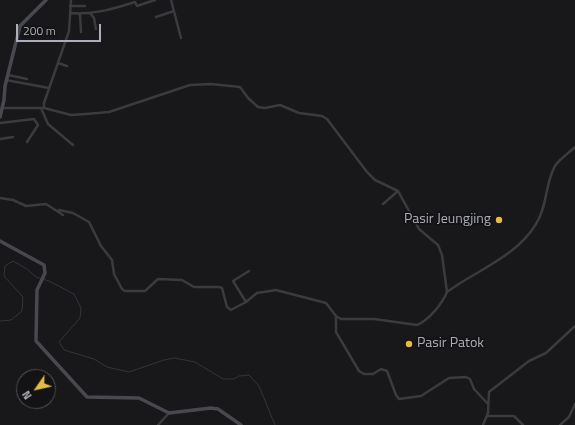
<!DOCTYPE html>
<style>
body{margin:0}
#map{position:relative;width:575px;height:425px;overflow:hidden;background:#18181a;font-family:"Titillium Web",sans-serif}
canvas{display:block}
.north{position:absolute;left:16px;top:369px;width:40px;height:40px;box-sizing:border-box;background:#131315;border:1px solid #505157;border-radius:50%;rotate:236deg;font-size:11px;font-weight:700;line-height:16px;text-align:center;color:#acafb9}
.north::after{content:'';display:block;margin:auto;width:14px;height:18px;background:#e7ba44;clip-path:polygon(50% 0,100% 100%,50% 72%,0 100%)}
.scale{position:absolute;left:16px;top:24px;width:85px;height:18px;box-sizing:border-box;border:2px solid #acafb9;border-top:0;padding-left:5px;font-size:12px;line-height:14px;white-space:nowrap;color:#acafb9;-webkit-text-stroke:3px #131315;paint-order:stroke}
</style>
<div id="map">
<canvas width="575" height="425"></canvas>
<div class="north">N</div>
<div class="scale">200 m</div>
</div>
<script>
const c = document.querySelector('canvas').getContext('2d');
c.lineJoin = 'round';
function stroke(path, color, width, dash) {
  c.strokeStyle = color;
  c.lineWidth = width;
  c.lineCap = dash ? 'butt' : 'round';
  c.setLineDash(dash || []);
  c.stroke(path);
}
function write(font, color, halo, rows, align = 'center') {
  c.font = font + ' "Titillium Web",sans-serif';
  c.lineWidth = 3.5;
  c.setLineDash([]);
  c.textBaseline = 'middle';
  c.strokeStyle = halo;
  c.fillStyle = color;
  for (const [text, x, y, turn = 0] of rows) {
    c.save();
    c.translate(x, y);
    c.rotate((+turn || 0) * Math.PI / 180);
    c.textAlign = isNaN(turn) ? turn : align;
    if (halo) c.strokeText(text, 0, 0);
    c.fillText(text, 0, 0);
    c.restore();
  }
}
const stream = new Path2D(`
 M0,321l11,-1 11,-9 1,-14 -19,-21 1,-10 8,-5 14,8 9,8 13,4 25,13 7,14 -1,10 -21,24 5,8 30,9 13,8 22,5 35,-12 10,-2 21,4 28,17h11l5,-3 10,-1 10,11 16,39`);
const street = new Path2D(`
 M71,0l-2,31 -25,72v5l27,7 15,-1 23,-2 81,-27 21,-1 29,3 8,11 10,9 7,1 15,-3 19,8 23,3 5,3 40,53 8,8 23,11 21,38 19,16 4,10 5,37
 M171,0l10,38
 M70,6h15
 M70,13c23,2 43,-4 65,-11l2,4 18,-6
 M90,13l4,5 2,11
 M80,14l1,18
 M156,17l18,-6
 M58,63l9,3
 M8,75l19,4
 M6,80l43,8
 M3,108h39
 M41,108l7,16 25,21
 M0,123l34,-4 4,6 -11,17
 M0,139l13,-2
 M0,198l13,2 13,6 20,-2 17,11
 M383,204l15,-13
 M59,210l14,3 16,9 12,24 11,14 2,14 8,15 3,2h20l13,-12 24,1 12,7h25l3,1 5,19 4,3 15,-8 11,-9 19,-3 50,13 10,13 5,3h33l43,6c12,-5 25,-21 30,-33 30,-22 69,-35 89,-68 12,-19 9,-41 19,-58 4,-7 14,-13 20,-19
 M246,302l-13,-21 16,-10
 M336,317v15l23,39 5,3h9l8,-5 6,2 9,24 3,4 22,-3 28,-18 17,-1 4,2 4,10 14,15
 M488,416h26l9,9
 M158,425l11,-12
 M483,425l5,-12 1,-21 40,-31 17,-8 29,-27
 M560,425l9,-8 6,-13`);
const secondary = new Path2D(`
 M0,117l4,-17 1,-14 15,-60 26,-26
 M0,241l44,24 1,8 -8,17 -1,51 51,56 52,1 30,15 42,-5 7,1 23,16`);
const markers = [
 [499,220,4,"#e7ba44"],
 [409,344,4,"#e7ba44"]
];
const poiNames = [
 ["Pasir Jeungjing",491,220],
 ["Pasir Patok",417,344,"left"]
];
stroke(stream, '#2f363e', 1);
stroke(street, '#3a3a3f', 2.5);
stroke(secondary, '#48494f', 3.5);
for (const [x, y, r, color] of markers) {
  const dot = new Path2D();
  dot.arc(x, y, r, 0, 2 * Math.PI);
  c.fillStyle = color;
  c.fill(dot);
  stroke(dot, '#131315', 1.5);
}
write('14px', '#acafb9', '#131315', poiNames, 'right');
</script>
